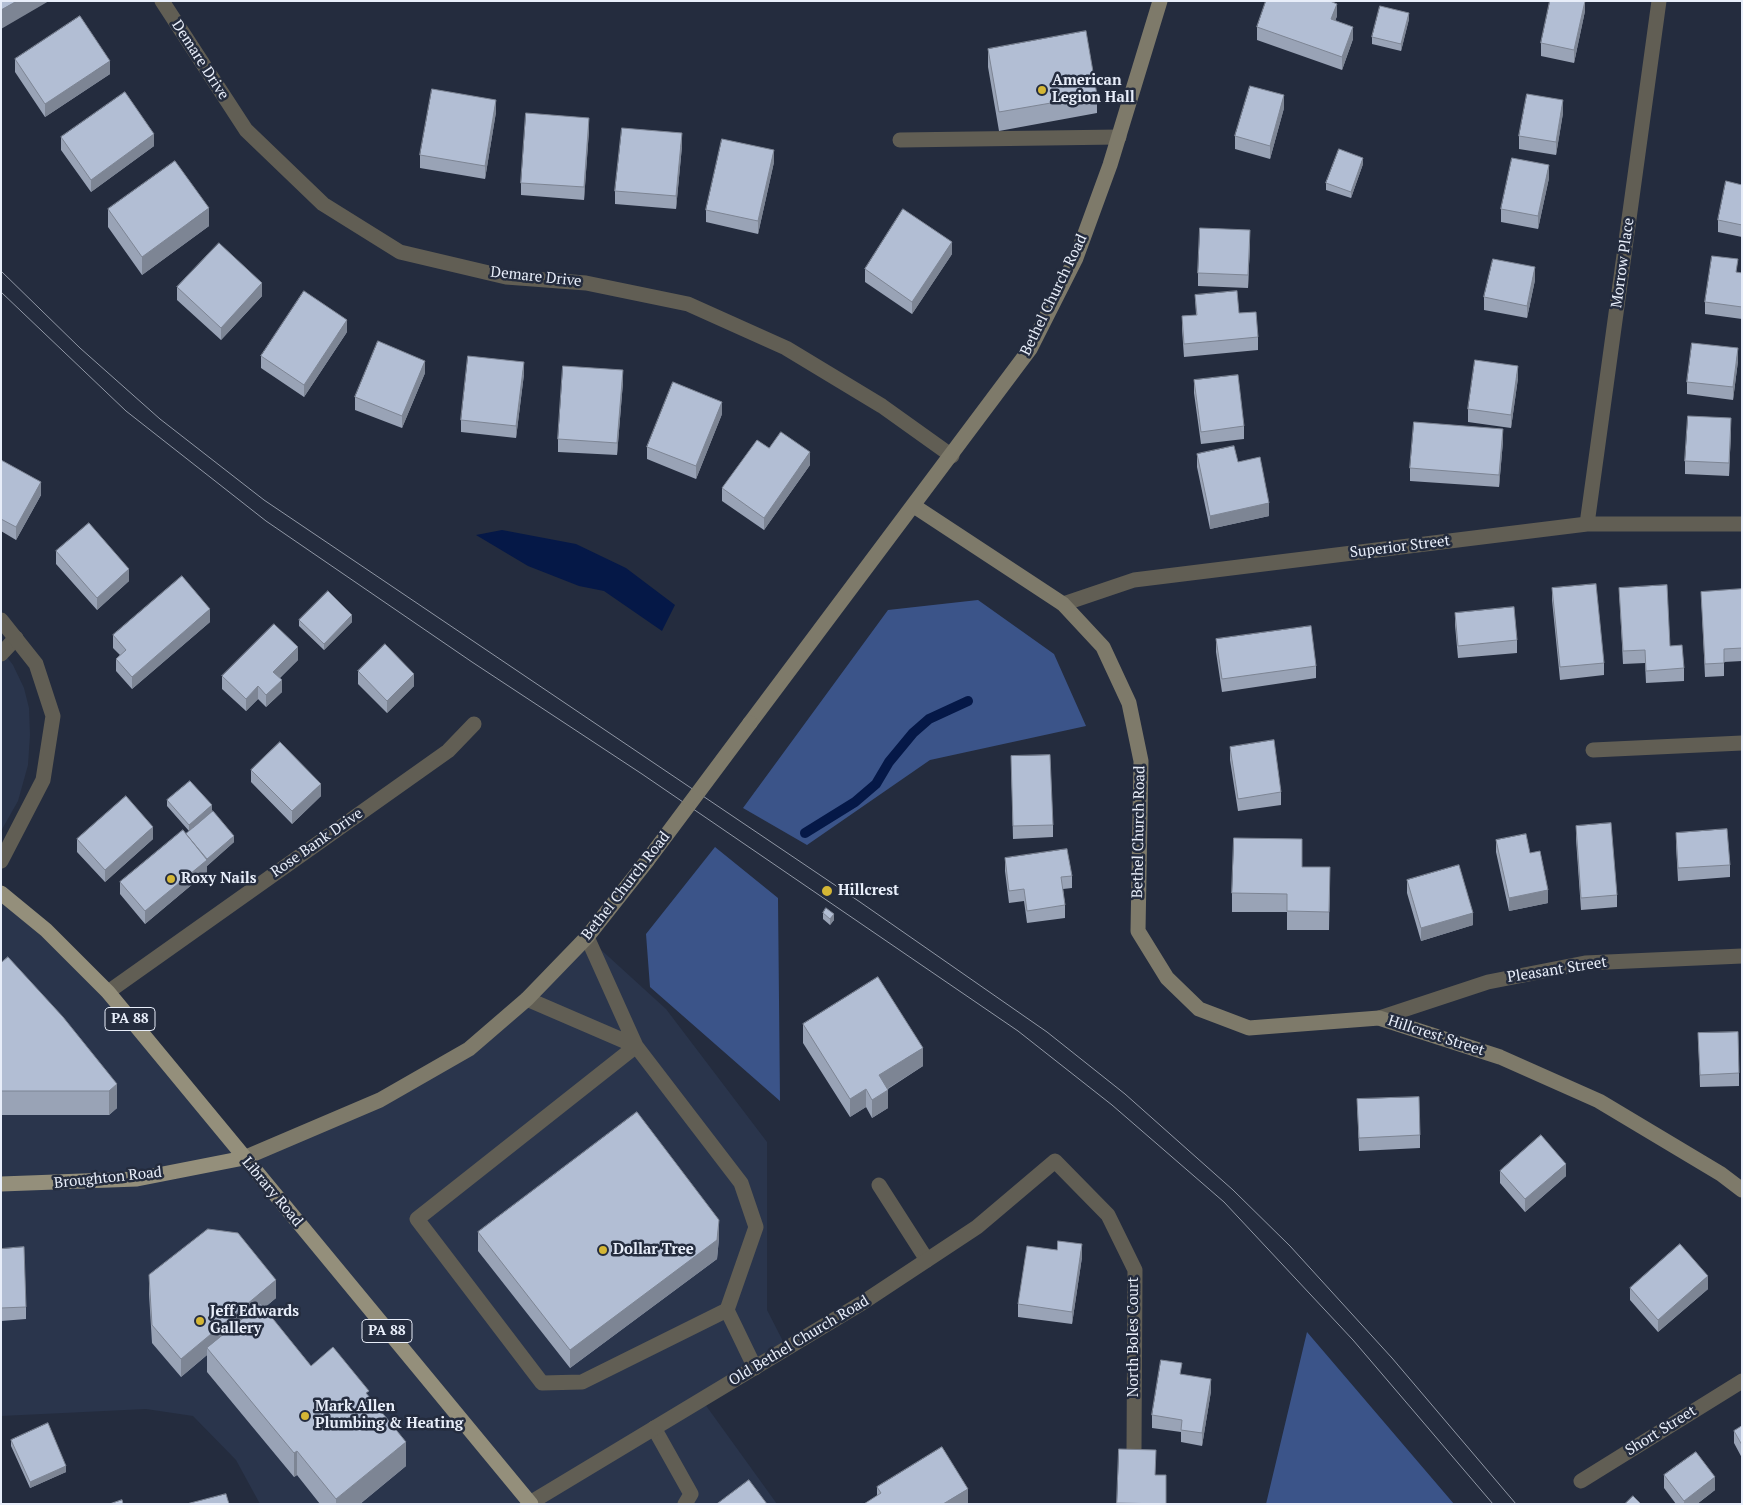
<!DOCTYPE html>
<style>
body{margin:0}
#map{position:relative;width:1743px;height:1505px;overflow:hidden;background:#242c3e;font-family:"PT Serif",serif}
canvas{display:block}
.frame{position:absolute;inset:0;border:2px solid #e8eefa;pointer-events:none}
</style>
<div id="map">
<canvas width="1743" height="1505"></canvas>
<div class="frame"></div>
</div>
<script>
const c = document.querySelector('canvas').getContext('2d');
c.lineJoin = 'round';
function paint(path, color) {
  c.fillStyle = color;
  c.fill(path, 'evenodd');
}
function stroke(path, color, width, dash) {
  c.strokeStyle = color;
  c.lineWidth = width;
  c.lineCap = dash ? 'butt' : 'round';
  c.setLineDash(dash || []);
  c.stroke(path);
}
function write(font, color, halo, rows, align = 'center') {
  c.font = font + ' "PT Serif",serif';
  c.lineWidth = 5;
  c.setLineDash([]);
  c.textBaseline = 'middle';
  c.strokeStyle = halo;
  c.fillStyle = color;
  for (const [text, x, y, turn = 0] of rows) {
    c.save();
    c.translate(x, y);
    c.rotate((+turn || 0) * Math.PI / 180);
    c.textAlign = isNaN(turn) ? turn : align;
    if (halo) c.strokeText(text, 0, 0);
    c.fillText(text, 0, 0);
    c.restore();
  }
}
const built = new Path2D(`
 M1,649l12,16 11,23 5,20 1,27 -2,30 -10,36 -17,30z
 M1,893l45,37 198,228 225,-109 118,-112 79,72 101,133v168l20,39 -85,51 75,104h-517l-24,-44 -43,-44 -47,-7 -145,7z`);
const forest = new Path2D(`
 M978,600l76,54 32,72 -156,34 -123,85 -64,-37 145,-198z
 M715,847l63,51 2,203 -130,-114 -4,-53z
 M1307,1332l147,172h-188z`);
const water = new Path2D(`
 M502,530l74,14 50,24 49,37 -13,26 -58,-40 -25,-5 -51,-20 -52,-31z`);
const stream = new Path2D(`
 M805,833l50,-31 21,-18 13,-22 24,-29 16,-14 39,-18`);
const lane = new Path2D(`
 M900,140l219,-3
 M1,654l15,-16
 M1593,750l149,-7
 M587,937l49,109 105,137 15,44 -29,83 -145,72 -40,1 -125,-164 219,-173
 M527,999l109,47
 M879,1185l48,75
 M727,1310l28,58
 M654,1428l37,66 -6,10`);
const street = new Path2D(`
 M162,1l84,129 77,74 77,48 106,25 80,6 102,21 98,44 96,58 70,50
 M1587,524l72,-523
 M1063,604l71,-24 453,-56h155
 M1,620l35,44 17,52 -10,64 -42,81
 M108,992l340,-241 26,-27
 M1379,1018l109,-36 97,-19 157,-7
 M1581,1481l161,-100
 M530,1503l332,-200 115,-76 78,-66 53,54 27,55 -1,180`);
const secondary = new Path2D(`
 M914,506l149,98 40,43 26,56 12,58 -3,170 29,47 32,31 50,19 130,-10 121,39 99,44 122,73 21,16
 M750,723l280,-374 46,-91 34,-93 50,-164
 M244,1158l136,-58 89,-51 58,-50 60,-62 60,-76`);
const primary = new Path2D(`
 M1,893l45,37 62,62 423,512
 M1,1184l136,-5 107,-21`);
const tram = new Path2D(`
 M1,271l79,77 80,71 104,81 596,402 187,130 78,62 108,96 57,56 102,112 124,146
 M1,292l125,119 140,110 206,141 170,112 376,257 94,74 112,97 129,138 140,164`);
const secondaryBridge = new Path2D(`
 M647,861l103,-138`);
const wall = new Path2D(`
 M1585,1v10l-11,52 -33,-7v-13z
 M1337,16l-2,5 18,18 -11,31 -85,-30v-13z
 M1409,19l-8,32 -29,-7v-7z
 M988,49l109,46v18l-98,18 -11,-64z
 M15,59l95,15 -65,43 -30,-45z
 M1284,108l-14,51 -35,-10v-13z
 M496,112l-11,67 -65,-11v-13z
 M1563,113l-7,42 -37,-6v-13z
 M589,130l-5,70 -63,-5v-12z
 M61,137l93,9 -63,46 -30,-42z
 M682,146l-6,63 -61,-5v-13z
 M774,162l-16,72 -52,-12v-12z
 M1363,164l-12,34 -25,-8v-7z
 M1549,178l-11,51 -37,-7v-13z
 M1742,185v52l-24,-5v-12z
 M108,209l101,17 -67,49 -34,-48z
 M1250,243l-2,45 -50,-2v-13z
 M952,254l-40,60 -47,-32v-13z
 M1742,273v46l-37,-5v-12z
 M1535,280l-8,38 -43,-8v-13z
 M177,287l85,9 -41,44 -44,-40z
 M1195,295l44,18 19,24v13l-74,7 -2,-28v-13l14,-1z
 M347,332l-43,65 -43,-29v-12z
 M1738,361l-5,39 -46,-6v-12z
 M425,373l-23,55 -47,-18v-13z
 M524,374l-8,64 -55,-6v-12z
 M1518,378l-7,50 -43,-6v-13z
 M1194,380l50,46v13l-43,5 -7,-51z
 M623,382l-6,73 -59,-3v-13z
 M722,414l-26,65 -49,-20v-12z
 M1731,430l-2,46 -44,-2v-13z
 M1503,441l-4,46 -89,-6v-13z
 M1197,454l41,8 31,54 -59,13 -13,-62z
 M1,460l40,35 -25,45 -15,-9z
 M810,465l-46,65 -42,-29v-13z
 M56,551l73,30 -32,29 -41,-46z
 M1552,588l52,75v12l-44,5 -8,-80z
 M1619,588l51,58 14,22v13l-38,2 -1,-20 -22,1z
 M1742,589v72l-18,1v14l-19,1 -4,-85z
 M1455,613l62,27v13l-59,5 -3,-33z
 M299,620l53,2 -28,28 -25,-24z
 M210,622l-78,67 -16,-18v-12l4,-4 -7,-7v-13z
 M1216,639l100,27v12l-94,14 -6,-40z
 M298,660l-18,18 2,14 -16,15 -8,-8 -12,12 -24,-22v-13z
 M358,671l56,15 -27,27 -29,-29z
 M1230,747l51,45v13l-43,6 -8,-51z
 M1011,756l42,69v12l-40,2z
 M251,770l70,26 -29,28 -41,-42z
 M167,800l45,12 -19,16 41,14 -27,24v6l-62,52 -25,-30v-12l69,-51 -22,-25z
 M1576,826l41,69v12l-36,3 -5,-71z
 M1676,833l54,32v12l-52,4 -2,-36z
 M77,839h76l-48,43 -28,-30z
 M1496,840l34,13 18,50 -39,8 -13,-59z
 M1005,858l67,18v12l-9,1 2,16v13l-38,5 -3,-22 -15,2 -4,-32z
 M1302,867h28l-1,63h-42v-18h-55v-19z
 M1407,880l66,45 -52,16 -14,-48z
 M823,913l11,7 -4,5 -7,-6z
 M1,963l116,121v24l-8,7h-108z
 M803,1024l120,42 -35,23v19l-16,10 -6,-11 -16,10 -47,-74z
 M1698,1033l41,40v13l-39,1z
 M1357,1099l63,36v13l-61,3z
 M1500,1171l66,5 -41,36 -25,-29z
 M478,1232l241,6 -2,21 -147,109 -92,-117z
 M1,1249l25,58v12l-25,2z
 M1082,1257l-10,67 -54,-7v-13z
 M149,1275l127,23 -12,10 47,58 58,31 37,69 -46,38h-40l-23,-29 -3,2 -87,-105v-17l-26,22 -29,-34 -3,-49z
 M1630,1288l78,1 -50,43 -28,-32z
 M1211,1391l-9,55 -21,-4v-10l-29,-4v-13z
 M1742,1426v32l-8,-15v-12z
 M11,1440l55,32 -36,16 -19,-42z
 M1664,1475l51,15 -18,14h-21l-12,-16z
 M877,1487l91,17 -91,-8z`);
const shadedWall = new Path2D(`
 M17,1h32l-48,28v-19z
 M1585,1v10l-11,52v-13z
 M1337,4v12l-6,16v-13z
 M1409,13v6l-8,32v-7z
 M1353,27v12l-11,31v-13z
 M110,61v13l-65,43v-13z
 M1284,95v13l-14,51v-13z
 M496,100v12l-11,67v-13z
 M1563,100v13l-7,42v-13z
 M589,118v12l-5,70v-13z
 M682,133v13l-6,63v-13z
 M154,134v12l-63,46v-12z
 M774,150v12l-16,72v-13z
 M1363,158v6l-12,34v-6z
 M1549,165v13l-11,51v-13z
 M209,208v18l-67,49v-18z
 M1250,230v13l-2,45v-13z
 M952,242v12l-40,60v-12z
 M1535,267v13l-8,38v-12z
 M262,283v13l-41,44v-12z
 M347,320v12l-43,65v-12z
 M1738,348v13l-5,39v-13z
 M425,361v12l-23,55v-12z
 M524,362v12l-8,64v-12z
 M1518,366v12l-7,50v-13z
 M623,370v12l-6,73v-12z
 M722,402v12l-26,65v-13z
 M1731,418v12l-2,46v-13z
 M1503,429v12l-4,46v-12z
 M810,452v13l-46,65v-12z
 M41,482v13l-25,45v-13z
 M1269,503v13l-59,13v-13z
 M129,569v12l-32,29v-12z
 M210,609v13l-78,67v-12z
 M352,615v7l-28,28v-6z
 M298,647v13l-25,24v-12z
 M414,674v12l-27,27v-12z
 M282,680v12l-16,15v-12z
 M258,686v13l-12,12v-12z
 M321,784v12l-29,28v-13z
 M212,805v7l-23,19v-6z
 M153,827v12l-48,43v-12z
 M234,836v6l-27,24v6l-62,52v-13z
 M1548,890v13l-39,8v-13z
 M1473,913v12l-52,16v-13z
 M834,914v6l-4,5v-6z
 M923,1048v18l-44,28v-19z
 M117,1084v24l-8,7v-24z
 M866,1089v18l-16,10v-18z
 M888,1090v18l-16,10v-18z
 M1566,1164v12l-41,36v-13z
 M719,1220v18l-2,21 -147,109v-18z
 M1082,1244v13l-10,67v-12z
 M1708,1276v13l-50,43v-12z
 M276,1280v18l-65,54 -4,-4v7l-26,22v-18z
 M1211,1379v12l-9,55v-13z
 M406,1442v24l-46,38h-24v-5z
 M297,1451v24l-3,2v-24z
 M66,1466v6l-36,16v-6z
 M1715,1477v13l-18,14h-13v-3z
 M968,1489v15h-25z`);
const building = new Path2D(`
 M1,1h16l-16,9z
 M1266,1h64l7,3 -6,15 22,8 -11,30 -85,-30z
 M1550,1h35l-11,49 -33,-7z
 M1380,6l29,7 -8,31 -29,-7z
 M80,16l30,45 -65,43 -30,-45z
 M1086,31l11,64 -98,17 -11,-63z
 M1250,86l34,9 -14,51 -35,-10z
 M432,89l64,11 -11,66 -65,-11z
 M125,92l29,42 -63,46 -30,-43z
 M1527,94l36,6 -7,42 -37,-6z
 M526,113l63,5 -5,69 -63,-4z
 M622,128l60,5 -6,63 -61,-5z
 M722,139l52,11 -16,71 -52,-11z
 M1339,149l24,9 -12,34 -25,-9z
 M1512,158l37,7 -11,51 -37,-7z
 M175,161l34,47 -67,49 -34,-48z
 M1726,181l16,4v40l-24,-5z
 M903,209l49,33 -40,60 -47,-33z
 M1200,228l50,2 -2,45 -50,-2z
 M219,243l43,40 -41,45 -44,-41z
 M1712,256l26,3 -2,13 6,1v34l-37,-5z
 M1493,259l42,8 -8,39 -43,-9z
 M304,291l43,29 -43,65 -43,-29z
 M1237,291l2,22 17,-1 2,25 -74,7 -2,-28 15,-1 -2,-20z
 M378,341l47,20 -23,55 -47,-19z
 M1692,343l46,5 -5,39 -46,-5z
 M468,356l56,6 -8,64 -55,-6z
 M1475,360l43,6 -7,49 -43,-6z
 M563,366l60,4 -6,73 -59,-4z
 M1238,375l6,51 -43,6 -7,-52z
 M673,382l49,20 -26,64 -49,-19z
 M1688,416l43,2 -2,45 -44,-2z
 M1414,422l89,7 -4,46 -89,-7z
 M781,432l29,20 -46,66 -42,-30 35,-48 12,8z
 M1234,446l4,16 22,-5 9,46 -59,13 -13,-62z
 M1,460l40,22 -25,45 -15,-8z
 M89,523l40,46 -32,29 -41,-47z
 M182,576l28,33 -78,68 -16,-18 10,-9 -13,-15z
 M1596,584l8,79 -44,4 -8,-79z
 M1667,585l3,61 12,-1 2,23 -38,3 -1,-21 -22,1 -4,-63z
 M1742,589v59l-18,1v14l-19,1 -4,-72z
 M328,591l24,24 -28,29 -25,-24z
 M1514,607l3,33 -59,6 -3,-33z
 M274,624l24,23 -25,25 9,8 -16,15 -8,-9 -12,13 -24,-23z
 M1311,626l5,40 -94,13 -6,-40z
 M385,644l29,30 -27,27 -29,-30z
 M1274,740l7,52 -43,7 -8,-52z
 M280,742l41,42 -29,27 -41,-41z
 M1050,755l3,70 -40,1 -2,-70z
 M190,781l22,24 -23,20 -22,-25z
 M126,796l27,31 -48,43 -28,-31z
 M213,811l21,25 -27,23 -21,-25z
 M1611,823l6,72 -36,3 -5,-72z
 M1727,829l3,36 -52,3 -2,-35z
 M183,830l24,30 -62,51 -25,-29z
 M1526,834l4,19 10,-2 8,39 -39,8 -13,-58z
 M1234,838l68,1v28h28l-1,45 -42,-1v-17l-55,-1z
 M1067,849l5,27 -11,1 4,28 -38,6 -3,-22 -15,2 -4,-33z
 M1459,865l14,48 -52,15 -14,-48z
 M826,908l8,6 -4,5 -7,-6z
 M8,957l55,60 54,67 -8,7h-108v-128z
 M878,977l45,71 -44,27 9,15 -16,10 -6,-11 -16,10 -47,-75z
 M1738,1032l1,41 -39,2 -2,-42z
 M1419,1097l1,38 -61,3 -2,-39z
 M637,1112l82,108 -2,20 -147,110 -92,-118z
 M1541,1135l25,29 -41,35 -25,-28z
 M208,1229l30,4 38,47 -95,79 -29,-34 -3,-50z
 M1058,1241l24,3 -10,68 -54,-8 9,-58 30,4z
 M1680,1244l28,32 -50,44 -28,-32z
 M24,1247l2,60 -25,1v-59z
 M261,1304l50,62 22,-19 36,44 -3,2 40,49 -70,57 -39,-48 -3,2 -87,-105z
 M1161,1360l21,3 -2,11 31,5 -9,54 -21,-3 1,-10 -30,-5z
 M48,1423l18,43 -36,16 -19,-42z
 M1742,1426v19l-8,-14z
 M942,1447l26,42 -25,15h-79l17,-11 -4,-6z
 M1119,1449l37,1 -1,25h11v29l-49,-1z
 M1696,1452l19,25 -31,24 -20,-26z
 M749,1480l18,24h-50z
 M226,1494l3,10h-42z
 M1633,1496l8,8h-16z
 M122,1500l1,4h-13z`);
const markers = [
 [1042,90,5,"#d4b635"],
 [171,879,5,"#d4b635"],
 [827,891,6,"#d4b635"],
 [603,1250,5,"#d4b635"],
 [200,1321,5,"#d4b635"],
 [305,1416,5,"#d4b635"]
];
const shields = [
 [130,1019,50],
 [387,1331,50]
];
const shieldNames = [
 ["PA 88",130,1019],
 ["PA 88",387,1331]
];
const streetNames = [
 ["Demare Drive",200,60,57],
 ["Morrow Place",1623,263,-82],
 ["Demare Drive",536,277,6],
 ["Bethel Church Road",1054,295,-64],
 ["Superior Street",1400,547,-7],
 ["Bethel Church Road",1139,832,-89],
 ["Rose Bank Drive",317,843,-35],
 ["Bethel Church Road",626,886,-52],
 ["Pleasant Street",1557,970,-9],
 ["Hillcrest Street",1436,1036,18],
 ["Broughton Road",108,1178,-6],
 ["Library Road",272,1192,50],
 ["North Boles Court",1134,1337,-90],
 ["Old Bethel Church Road",799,1341,-31],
 ["Short Street",1661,1431,-32]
];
const poiNames = [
 ["American",1052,81],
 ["Legion Hall",1052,98],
 ["Roxy Nails",181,879],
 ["Hillcrest",838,891],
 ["Dollar Tree",613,1250],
 ["Jeff Edwards",210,1312],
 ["Gallery",210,1329],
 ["Mark Allen",315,1407],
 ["Plumbing & Heating",315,1424]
];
paint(built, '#2a354c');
paint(forest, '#3b5489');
paint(water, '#051847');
stroke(stream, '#051847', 10);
stroke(lane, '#615e54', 15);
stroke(street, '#615e54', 15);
stroke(secondary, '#7e7a6a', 15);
stroke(primary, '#948f7b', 15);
stroke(tram, '#9097a5', 1);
stroke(secondaryBridge, '#7e7a6a', 15);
paint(wall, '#99a3b6');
paint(shadedWall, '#7d8594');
paint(building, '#b2bed4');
stroke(building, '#7d8594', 1);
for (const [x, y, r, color] of markers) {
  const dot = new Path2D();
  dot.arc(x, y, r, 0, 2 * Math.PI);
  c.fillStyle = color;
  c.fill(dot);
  stroke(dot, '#242c3e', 2);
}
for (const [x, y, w] of shields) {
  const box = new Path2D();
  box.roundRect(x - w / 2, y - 11.5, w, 23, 4);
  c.fillStyle = '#242c3e';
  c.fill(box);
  stroke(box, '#e8eefa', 1);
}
write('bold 14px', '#e8eefa', null, shieldNames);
write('15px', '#e8eefa', '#242c3e', streetNames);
write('bold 15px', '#e8eefa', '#242c3e', poiNames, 'left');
</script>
